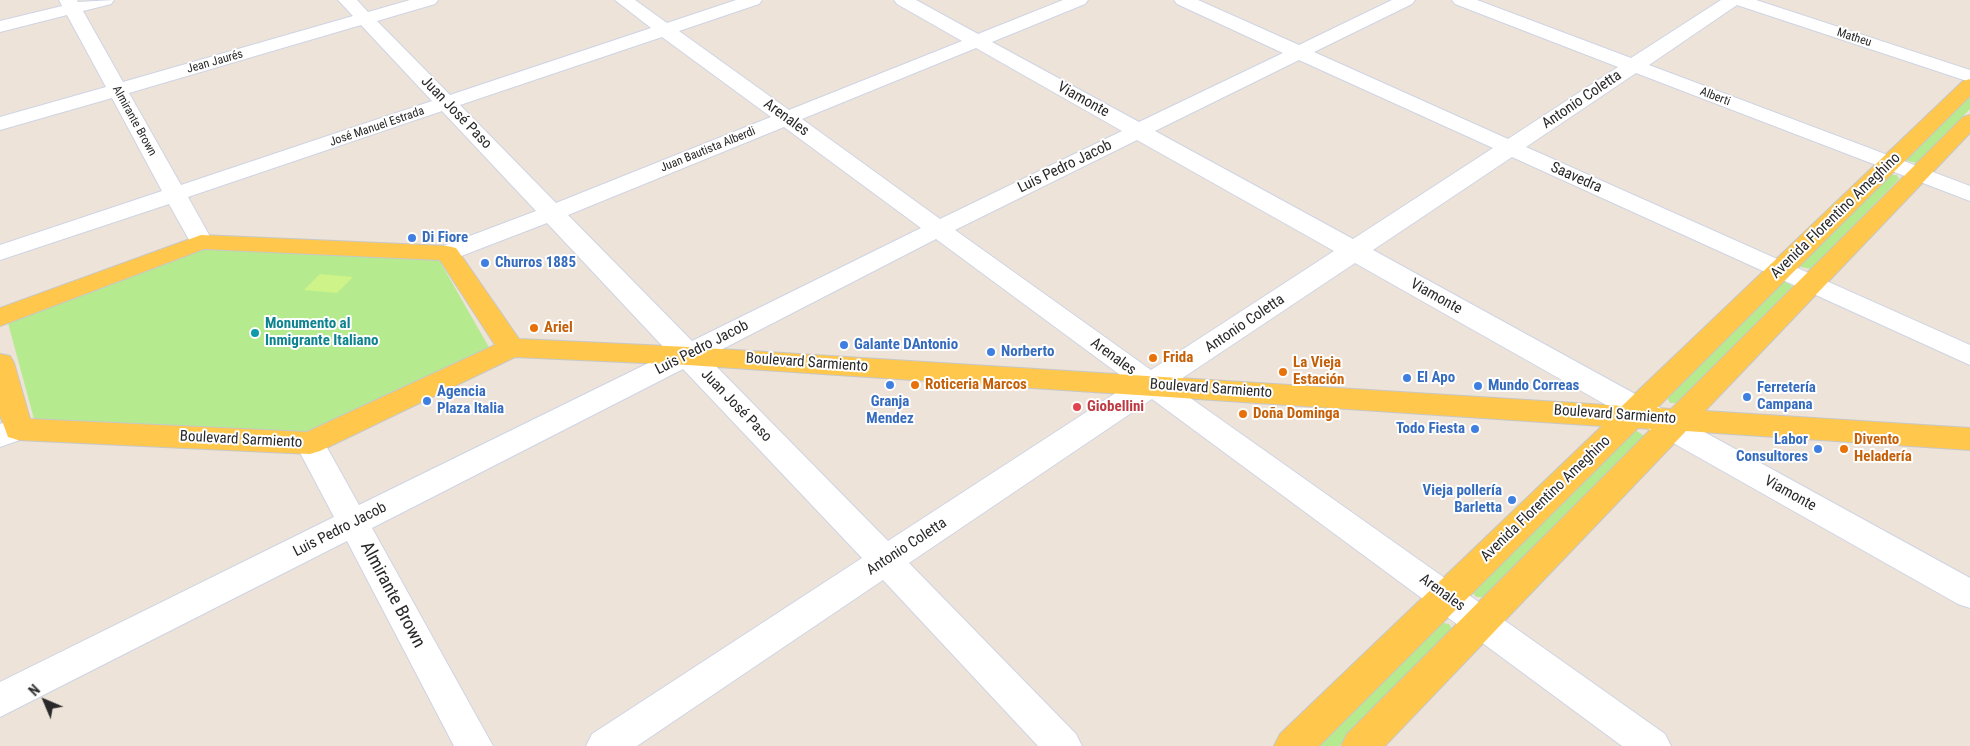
<!DOCTYPE html>
<meta charset="utf-8">
<style>
body{margin:0}
#map{position:relative;width:1970px;height:746px;overflow:hidden;background:#ede3d9;font-family:"Roboto Condensed",sans-serif}
canvas{display:block}
.north{position:absolute;left:20px;top:676px;width:50px;height:50px;-webkit-text-stroke:4px #fff;paint-order:stroke;rotate:315deg;font-size:14px;font-weight:700;line-height:20px;text-align:center;color:#292929}
.north::after{content:'';display:block;margin:auto;width:18px;height:22px;background:#292929;clip-path:polygon(50% 0,100% 100%,50% 72%,0 100%)}
</style>
<div id="map">
<canvas width="1970" height="746"></canvas>
<div class="north">N</div>
</div>
<script>
const c = document.querySelector('canvas').getContext('2d');
c.lineJoin = 'round';
function paint(path, color) {
  c.fillStyle = color;
  c.fill(path, 'evenodd');
}
function stroke(path, color, width, dash) {
  c.strokeStyle = color;
  c.lineWidth = width;
  c.lineCap = dash ? 'butt' : 'round';
  c.setLineDash(dash || []);
  c.stroke(path);
}
function write(font, color, halo, rows, align = 'center') {
  c.font = font + ' "Roboto Condensed",sans-serif';
  c.lineWidth = 4;
  c.setLineDash([]);
  c.textBaseline = 'middle';
  c.strokeStyle = halo;
  c.fillStyle = color;
  for (const [text, x, y, turn = 0] of rows) {
    c.save();
    c.translate(x, y);
    c.rotate((+turn || 0) * Math.PI / 180);
    c.textAlign = isNaN(turn) ? turn : align;
    if (halo) c.strokeText(text, 0, 0);
    c.fillText(text, 0, 0);
    c.restore();
  }
}
const green = new Path2D(`
 M1970,96v13l-53,54 -9,-2 -1,-2z
 M1890,175h7l2,4 -88,90 -10,-2 -1,-2z
 M208,247l230,11 52,91 -181,83 -275,-13 -26,-96z
 M1785,281l5,1 2,5 -114,116h-8l-3,-6z
 M1635,430l8,5v3l-157,159h-10l-3,-4 1,-4z
 M1444,623l5,1 3,5 -1,4 -112,113h-22l122,-122z`);
const pitch = new Path2D(`
 M320,274l33,3 -16,16 -33,-3z`);
const minor = new Path2D(`
 M59,0h18l1,2 36,-2 -3,4 -28,7 40,71 230,-66 -15,-16h19l11,12 42,-12h28l-3,4 -58,17 73,74 201,-67 -36,-28h20l32,23 69,-23h26l-3,4 -80,27 110,79 173,-69 -65,-37 -3,-4h22l62,34 85,-34h25l-3,4 -93,38 147,80 144,-69 -106,-49 -3,-4h24l101,45 93,-45h23l-3,4 -98,48 194,87 110,-72 -163,-63 -3,-4h25l154,58 90,-58h35l214,70v12l-233,-77 -88,60 321,121v15l-334,-128 -110,74 444,198v20l-458,-208 -139,93 597,328v30l-12,-4 -603,-341 -183,122 493,349 6,12h-49l-470,-347 -243,164 167,171 6,12h-44l-155,-166 -246,166h-51l6,-12 270,-176 -179,-189 -311,159 121,218h-39l-107,-205 -347,176v-35l334,-165 -39,-74 5,-8 10,-3 10,3 39,70 310,-152 -122,-130 -91,35 -9,2 -9,-2 -3,-5 3,-5 98,-37 -94,-100 -254,86 25,45 -4,5 -8,2 -8,-2 -24,-43 -169,56v-15l162,-54 -50,-93 -112,32v-13l106,-30 -39,-72 -67,17v-11l62,-15zM361,25l71,76 -251,84 -52,-92zM662,37l109,80 -215,86 -96,-98zM976,48l146,83 -182,88 -138,-100zM1299,60l194,88 -140,91 -198,-108zM784,127l137,101 -229,113 -124,-126zM1137,140l197,111 -183,119 -196,-140zM936,239l195,144 -243,158 -181,-184z
 M18,418l10,3 4,8 -4,8 -28,10v-23z`);
const major = new Path2D(`
 M1970,79v17l-313,312 14,1 292,-292 7,-2v18l-265,278 265,17v22l-284,-19 -301,315h-44l6,-12 304,-305 -13,-1 -319,318h-45l6,-12 322,-308 -914,-61 -173,-8 -195,94 -10,3 -292,-14 -10,-3 -8,-22v-61l10,2 4,7 16,56 277,13 188,-87 -55,-85 -236,-11 -204,77v-18l201,-73 246,11 9,2 63,91 169,8 934,59 341,-325z`);
const markers = [
 [412,238,5,"#3f7fe0"],
 [485,263,5,"#3f7fe0"],
 [534,328,5,"#e8710a"],
 [255,333,5,"#0f9aa8"],
 [844,345,5,"#3f7fe0"],
 [991,352,5,"#3f7fe0"],
 [1153,358,5,"#e8710a"],
 [1283,372,5,"#e8710a"],
 [1407,378,5,"#3f7fe0"],
 [890,385,5,"#3f7fe0"],
 [915,385,5,"#e8710a"],
 [1478,386,5,"#3f7fe0"],
 [1747,397,5,"#3f7fe0"],
 [427,401,5,"#3f7fe0"],
 [1077,407,5,"#e0444e"],
 [1243,414,5,"#e8710a"],
 [1475,429,5,"#3f7fe0"],
 [1818,449,5,"#3f7fe0"],
 [1844,449,5,"#e8710a"],
 [1512,500,5,"#3f7fe0"]
];
const farStreetnames = [
 ["Matheu",1854,38,18],
 ["Jean Jaurés",215,62,-16],
 ["Alberti",1715,97,21],
 ["Almirante Brown",134,121,61],
 ["José Manuel Estrada",377,127,-19],
 ["Juan Bautista Alberdi",708,150,-22]
];
const streetNames = [
 ["Viamonte",1083,100,29],
 ["Antonio Coletta",1582,100,-34],
 ["Juan José Paso",456,113,46],
 ["Arenales",786,118,36],
 ["Luis Pedro Jacob",1065,167,-26],
 ["Saavedra",1576,178,24],
 ["Avenida Florentino Ameghino",1836,216,-44],
 ["Viamonte",1436,297,29],
 ["Antonio Coletta",1245,324,-34],
 ["Luis Pedro Jacob",702,348,-27],
 ["Arenales",1113,357,36],
 ["Boulevard Sarmiento",807,363,4],
 ["Boulevard Sarmiento",1211,389,4],
 ["Juan José Paso",736,406,46],
 ["Boulevard Sarmiento",1615,415,4],
 ["Boulevard Sarmiento",241,440,3],
 ["Viamonte",1790,494,29],
 ["Avenida Florentino Ameghino",1546,499,-44],
 ["Luis Pedro Jacob",340,530,-27],
 ["Antonio Coletta",907,547,-33],
 ["Arenales",1442,593,36]
];
const shopNames = [
 ["Di Fiore",422,238],
 ["Churros 1885",495,263],
 ["Galante DAntonio",854,345],
 ["Norberto",1001,352],
 ["El Apo",1417,378],
 ["Mundo Correas",1488,386],
 ["Ferretería",1757,388],
 ["Campana",1757,405],
 ["Agencia",437,392],
 ["Plaza Italia",437,409],
 ["Granja",890,402,"center"],
 ["Mendez",890,419,"center"],
 ["Todo Fiesta",1465,429,"right"],
 ["Labor",1808,440,"right"],
 ["Consultores",1808,457,"right"],
 ["Vieja pollería",1502,491,"right"],
 ["Barletta",1502,508,"right"]
];
const cultureNames = [
 ["Monumento al",265,324],
 ["Inmigrante Italiano",265,341]
];
const foodNames = [
 ["Ariel",544,328],
 ["Frida",1163,358],
 ["La Vieja",1293,363],
 ["Estación",1293,380],
 ["Roticeria Marcos",925,385],
 ["Doña Dominga",1253,414],
 ["Divento",1854,440],
 ["Heladería",1854,457]
];
const healthNames = [
 ["Giobellini",1087,407]
];
const nearStreetnames = [
 ["Almirante Brown",392,595,62]
];
paint(green, '#b5eb8e');
paint(pitch, '#cef389');
stroke(minor, '#ced4e4', 2);
stroke(major, '#c7c7c7', 2);
paint(minor, '#fff');
paint(major, '#ffc84c');
for (const [x, y, r, color] of markers) {
  const dot = new Path2D();
  dot.arc(x, y, r, 0, 2 * Math.PI);
  c.fillStyle = color;
  c.fill(dot);
  stroke(dot, '#fff', 2);
}
write('12px', '#292929', '#fff', farStreetnames);
write('15px', '#292929', '#fff', streetNames);
write('bold 15px', '#366cbe', '#fff', shopNames, 'left');
write('bold 15px', '#0d838f', '#fff', cultureNames, 'left');
write('bold 15px', '#c56008', '#fff', foodNames, 'left');
write('bold 15px', '#be3a42', '#fff', healthNames, 'left');
write('18px', '#292929', '#fff', nearStreetnames);
</script>
